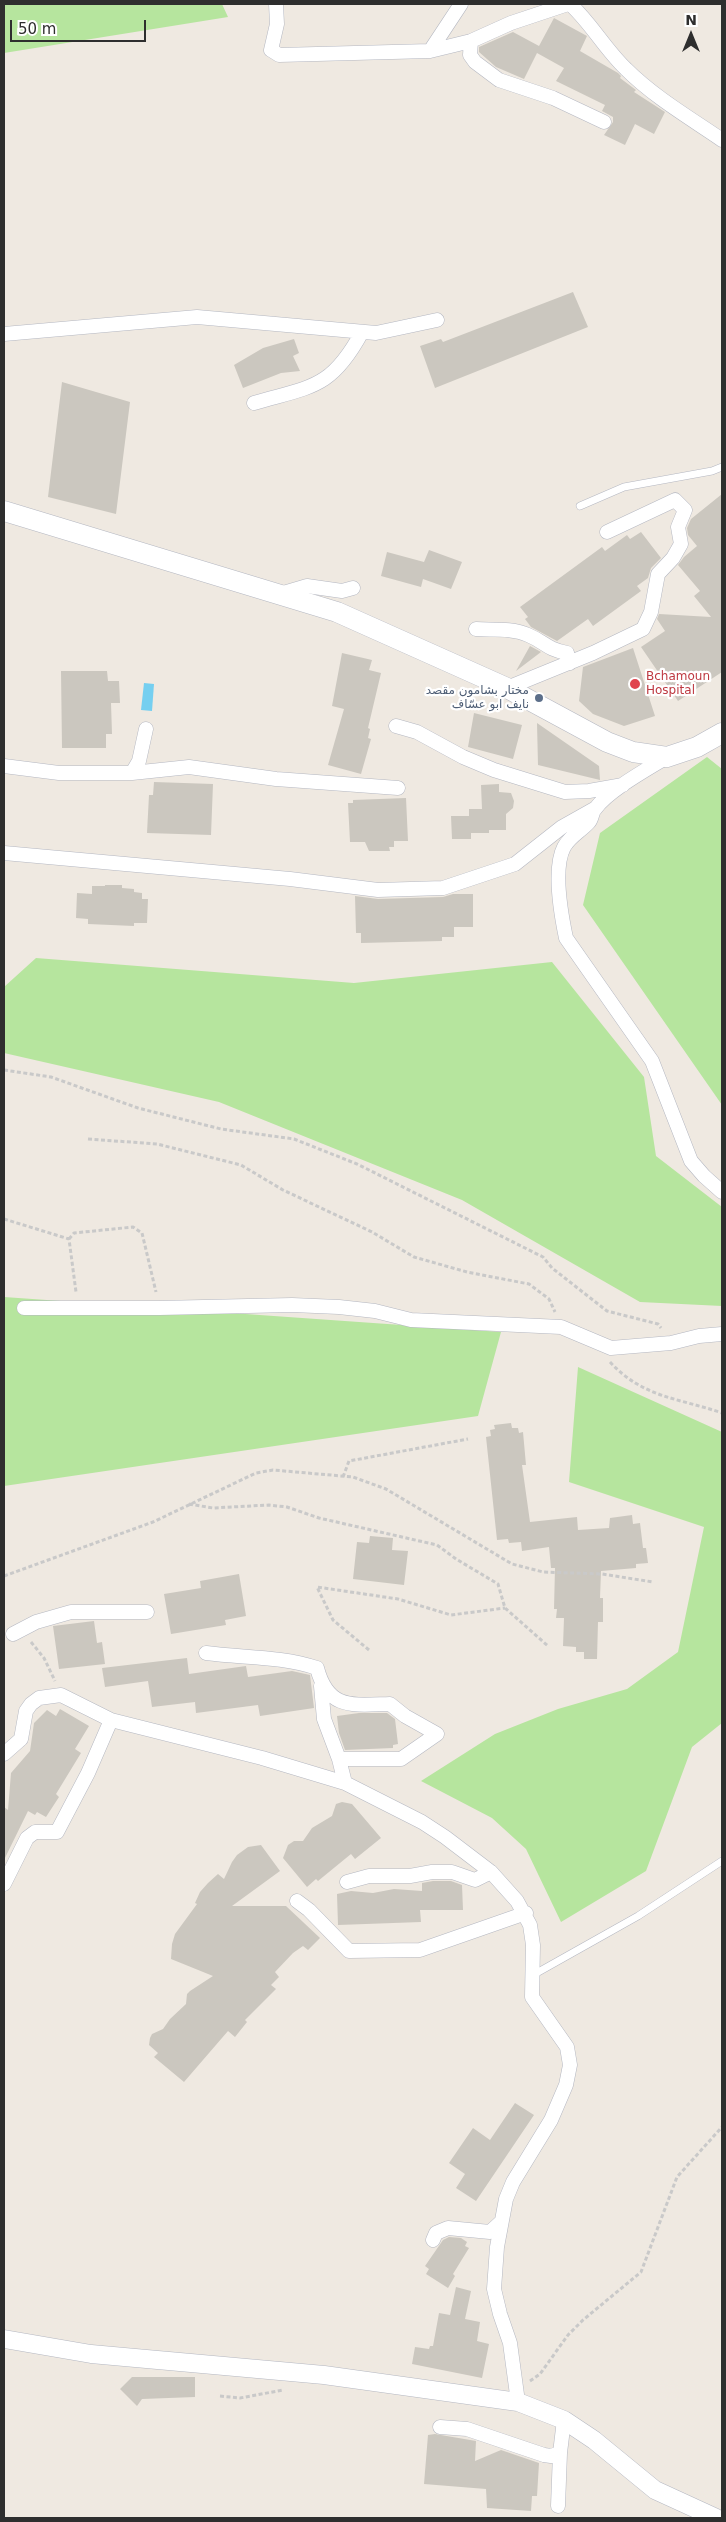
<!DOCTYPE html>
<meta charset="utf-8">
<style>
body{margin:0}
#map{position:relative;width:726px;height:2522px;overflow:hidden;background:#efe9e1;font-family:"DejaVu Sans",sans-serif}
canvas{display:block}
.frame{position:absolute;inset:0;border:5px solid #2e2e2e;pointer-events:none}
.north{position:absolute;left:666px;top:10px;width:50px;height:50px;-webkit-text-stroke:4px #fff;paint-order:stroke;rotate:0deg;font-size:14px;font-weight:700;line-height:20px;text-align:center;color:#2e2e2e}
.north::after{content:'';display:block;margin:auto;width:18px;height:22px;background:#2e2e2e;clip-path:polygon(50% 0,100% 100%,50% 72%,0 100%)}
.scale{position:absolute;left:10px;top:20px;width:136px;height:22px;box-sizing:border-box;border:2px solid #2e2e2e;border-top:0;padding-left:6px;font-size:15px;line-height:18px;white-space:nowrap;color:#2e2e2e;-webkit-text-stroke:4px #fff;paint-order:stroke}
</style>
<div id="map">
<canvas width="726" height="2522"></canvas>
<div class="frame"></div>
<div class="north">N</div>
<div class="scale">50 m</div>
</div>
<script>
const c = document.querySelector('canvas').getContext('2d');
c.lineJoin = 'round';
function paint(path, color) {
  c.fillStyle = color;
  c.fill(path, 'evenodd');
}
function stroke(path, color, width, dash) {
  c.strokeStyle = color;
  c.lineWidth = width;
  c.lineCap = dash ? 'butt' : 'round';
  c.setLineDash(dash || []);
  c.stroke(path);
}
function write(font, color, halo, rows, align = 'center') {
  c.font = font + ' "DejaVu Sans","Noto Naskh Arabic",sans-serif';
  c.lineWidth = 4.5;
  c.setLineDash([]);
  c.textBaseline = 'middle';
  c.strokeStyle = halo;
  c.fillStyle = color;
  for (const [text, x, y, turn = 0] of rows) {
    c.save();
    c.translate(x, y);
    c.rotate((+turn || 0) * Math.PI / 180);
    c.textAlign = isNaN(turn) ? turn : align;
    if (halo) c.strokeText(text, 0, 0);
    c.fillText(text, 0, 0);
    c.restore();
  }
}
const green = new Path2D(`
 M4,4h218l6,13 -224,36z
 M707,757l15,12v336l-139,-200 17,-72z
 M36,958l318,25 198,-21 92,115 12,79 66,51v99l-82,-4 -178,-102 -243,-98 -215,-49v-66z
 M4,1297l497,35 -23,84 -474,70z
 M578,1367l144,65v291l-30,24 -46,124 -85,51 -35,-73 -34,-31 -71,-37 74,-47 63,-25 69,-20 51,-37 26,-125 -135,-45z`);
const water = new Path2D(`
 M144,683l10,1 -2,27 -11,-1z`);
const building = new Path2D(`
 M554,18l33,18 -7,15 38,22 3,3 -1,2 16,12 -2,2 31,20 -11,22 -19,-10 -10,21 -21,-10 9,-13v-5l-11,-6 3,-6 -49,-24 8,-13 -27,-15 -13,26 -28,-12 -17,-15v-5l34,-15 26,14z
 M573,292l15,35 -153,61 -15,-42 21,-7 2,3z
 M294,339l5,14 -6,3 7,15 -19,2 -38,15 -9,-23 29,-17z
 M62,382l68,20 -14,112 -68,-17z
 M722,494v178l-44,29 -37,-54 24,-16 -8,-12 2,-5 52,3 -17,-21 6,-5 -22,-26 6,-8 13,-11 -9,-11 -1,-7 4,-9z
 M641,532l20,26 -10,10 -3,10 -11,8 4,5 -48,35 -5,-7 -31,22 -26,-14 -6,-8 3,-2 -8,-10 82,-60 3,4 22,-16 3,4z
 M429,550l33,12 -11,27 -28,-10 -2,8 -40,-11 6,-24 37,10z
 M530,646l11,6 -25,19z
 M633,648l22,68 -31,10 -31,-12 -14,-13 4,-34z
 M342,653l30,7 -3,10 12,3 -13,55 2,1 -2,9 3,1 -10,35 -33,-9 16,-56 -12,-3z
 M61,671h46l1,10h11l1,22h-9l1,31h-6v14h-44z
 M474,713l48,12 -9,34 -45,-12z
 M537,723l62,43 1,14 -62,-15z
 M154,782l59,2 -2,51 -64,-2 2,-38h4z
 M499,784v8l12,1 3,8 -1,7 -7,6v16h-17v3h-18v6h-19l-1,-23h18v-7h13l-1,-24z
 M406,798l2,43h-14v6h-5l1,4h-21l-4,-9h-15l-2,-39h5v-3z
 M105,885h17v3l12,1v3l8,1v6h6l-1,24h-13v3l-46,-2v-5l-12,-1 1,-25 15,1v-8h13z
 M453,894h20v33h-19v10h-12v4l-81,2v-10h-5l-1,-37 23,3 65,-2z
 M511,1423l1,5h6l1,5 4,-1 3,33h-4l8,57 47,-5 1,13 31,-2 1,-10 22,-3 1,9 7,-1 3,25h3l2,15 -12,1v4l-35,3 -1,27h3v24h-5l-1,37h-13v-7h-8v-5l-13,-1 1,-28h-8l1,-9h-3l1,-41h-4l-2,-21 -27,4 -1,-9 -12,1 -1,-4 -11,1 -11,-103 5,-1 -1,-6 5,-1 -1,-4z
 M370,1536l23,2 -1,12 16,1 -4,34 -51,-6 4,-37 12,1z
 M239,1574l7,42 -21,4 1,5 -55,9 -7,-40 37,-6 -1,-7z
 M94,1621l3,22 5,-1 3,22 -46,5 -6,-43z
 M187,1658l2,16 57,-8 2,11 44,-6 18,4 4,33 -54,8 -2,-11 -62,8 -1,-11 -43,5 -4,-26 -43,6 -3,-19z
 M60,1709l29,17 -14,23 6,4 -25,41 3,3 -13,20 -9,-5 -2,3 -7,-4 -24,49v-53l4,3 3,-37 19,-22 4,-28 13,-13 9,6z
 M359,1713h28l8,6 3,25 -5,1v3l-48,2 -6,-17 -2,-17z
 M342,1802l10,2 29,34 -26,21 -4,-5 -33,27 -2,-2 -9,8 -24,-29 5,-13 6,-4h9l9,-13 20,-12 4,-12z
 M261,1845l19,26 -48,35h54l34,32 -12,12 -5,-4 -10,7 -18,19 4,5 -8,8 5,4 -31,31 2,2 -12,15 -7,-6 -44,51 -30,-25 4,-4 -9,-8 1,-7 2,-4 11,-5 7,-10 16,-15 1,-10 3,-3 23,-15 -42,-17 1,-15 3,-10 22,-30 -2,-1 5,-11 8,-9 10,-9 6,5 8,-17 5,-7 11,-8z
 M433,1881h18l11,4 1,25h-43l1,12 -83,3 -1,-31 14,-3 22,2 21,-4 28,2v-8z
 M515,2103l19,12 -58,86 -20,-13 9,-14 -16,-11 24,-35 17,12z
 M449,2237l12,1 6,4 -2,4 4,2 -16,26 2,2 -7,12 -22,-14 3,-5 -4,-3 18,-26z
 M456,2287l15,4 -6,28 15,3 -3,19 12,3 -7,34 -70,-14 3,-17 14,2 1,-3h3l6,-33 11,2z
 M132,2377h63v20l-53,2 -5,7 -17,-17z
 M435,2434l41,7 -1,20 26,-11 38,13 -2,33h-5l-1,15 -44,-3 -1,-19 -62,-5 4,-49z`);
const path = new Path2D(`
 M4,1070l47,7 87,31 83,21 73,10 63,25 186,93 9,11 55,43 51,13 3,4
 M88,1139l69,5 84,21 42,25 89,42 42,25 53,15 62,12 20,15 6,13
 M4,1219l65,20 7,53
 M69,1239l5,-6 59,-6 9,6 14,59
 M610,1362c33,36 69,36 112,51
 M343,1477l6,-16 119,-22
 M189,1504l24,4 56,-3 18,2 32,11 118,27 19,14 42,25 7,24 43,38
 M4,1576l149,-54 103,-49 17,-3 80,7 33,12 126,75 31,8 59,2 51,8
 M31,1642l13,16 11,23
 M369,1650l-36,-30 -16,-33 81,12 53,16 54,-7
 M530,2381l10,-7 28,-39 15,-15 58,-48 36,-95 45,-50
 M220,2396l20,2 43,-8`);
const service = new Path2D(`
 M580,506l44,-19 88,-16 10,-4
 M533,1975l105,-59 84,-55`);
const minor = new Path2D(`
 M276,4l1,20 -6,26 8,5 151,-4 41,-10 40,-18 57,-19
 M570,4c21,19 35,45 56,65 28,28 64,49 96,71
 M471,41l-1,14 5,7 24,18 54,18 51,24
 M430,51l31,-47
 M4,334l193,-17 179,16 61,-13
 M254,403c58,-17 77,-14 108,-71
 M280,594l27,-8 35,5 11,-3
 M476,629c17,1 36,-1 52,6 17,7 18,14 39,18l3,10
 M507,688l86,-35 50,-24 8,-17 7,-38 15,-16 8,-14 -3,-17 7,-17 -10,-10 -68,32
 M396,726l21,6 46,25 31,13 71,22 24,-1 34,-6
 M667,757c-21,13 -58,33 -72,52 -3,3 -3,10 -6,13 -8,9 -19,14 -25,25 -11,21 -3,67 2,91l86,123 39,100 13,15 18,16
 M4,766l55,7h73l57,-6 87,12 122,9
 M132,773l7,-12 7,-32
 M4,853l286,26 88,11 65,-2 72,-24 47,-37 32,-18
 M24,1308h135l133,-3 47,2 36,4 36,9 150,7 50,21 60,-5 28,-7 23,-2
 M13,1634l23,-12 35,-10h76
 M206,1653c38,5 75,3 111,15 11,42 35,37 73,36l15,12 32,18 -36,25h-62l6,24
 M321,1686l3,33 15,40
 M4,1754l17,-15 5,-28 5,-7 8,-6 22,-3 50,25 151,38 83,25 77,39 23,15 46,35 26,29 13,24 3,20 -1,52 35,50 3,18 -4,20 -15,35 -38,62 -7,17 -9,48 -3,42 6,25 10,29 8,59
 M347,1882l22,-6h41l22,-4h20l23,8 16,-8
 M4,1884l23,-46 8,-6h22l31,-59 23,-53
 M297,1901l12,9 40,41 71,-1 106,-37
 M433,2240l3,-7 12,-5 42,4 11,-10
 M440,2427l27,2 77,26 7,1 9,-3
 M558,2506l2,-53 4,-33`);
const tertiary = new Path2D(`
 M4,2339l87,15 233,21 194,27 46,18 30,20 61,50 61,28`);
const secondary = new Path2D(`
 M4,511l333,101 170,76 100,54 26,10 34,5 30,-10 25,-14`);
const markers = [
 [635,684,6,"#e0444e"],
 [539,698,5,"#5c6f8a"]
];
const healthNames = [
 ["Bchamoun",646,677],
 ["Hospital",646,691]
];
const serviceNames = [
 ["مختار بشامون مقصد",529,691],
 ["نايف ابو عسّاف",529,705]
];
paint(green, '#b6e59e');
paint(water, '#75cff0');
paint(building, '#cbc7bf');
stroke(service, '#b4b7c1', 8);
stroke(minor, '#b4b7c1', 15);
stroke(tertiary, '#b4b7c1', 19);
stroke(secondary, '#b4b7c1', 21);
stroke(path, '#c9c9c9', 3, [4, 2.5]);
stroke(service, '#fff', 7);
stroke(minor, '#fff', 14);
stroke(tertiary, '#fff', 18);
stroke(secondary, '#fff', 20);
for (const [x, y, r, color] of markers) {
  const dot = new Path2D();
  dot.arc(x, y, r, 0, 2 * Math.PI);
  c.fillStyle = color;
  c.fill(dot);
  stroke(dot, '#fff', 2);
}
write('12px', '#be3a42', '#fff', healthNames, 'left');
write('12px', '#4e5e75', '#fff', serviceNames, 'right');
</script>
